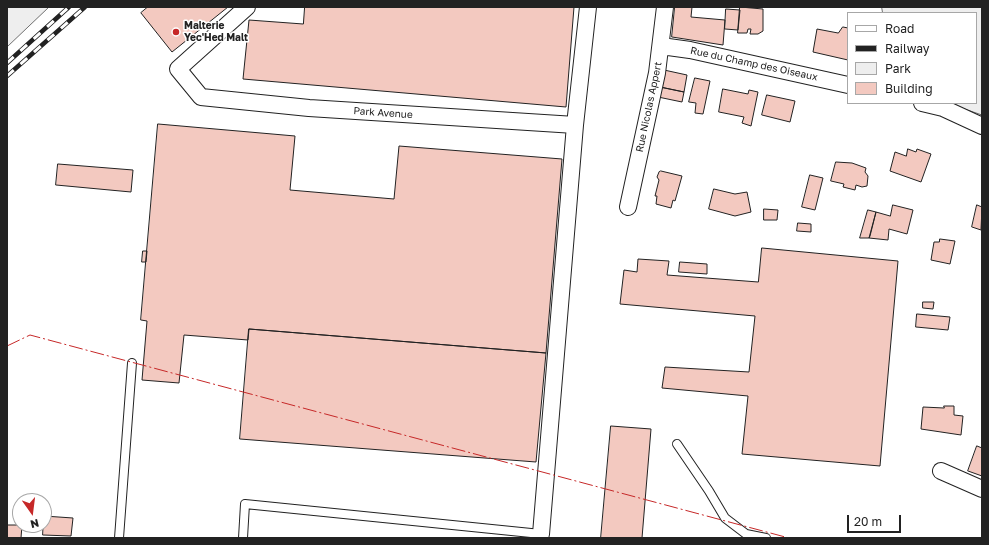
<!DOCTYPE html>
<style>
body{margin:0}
#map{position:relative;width:989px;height:545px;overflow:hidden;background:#fff;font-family:"Golos Text",sans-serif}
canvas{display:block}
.frame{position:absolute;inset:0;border:8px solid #222;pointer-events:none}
.legend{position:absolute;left:847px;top:12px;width:130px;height:92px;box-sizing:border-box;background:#fff;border:1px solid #a7a7a7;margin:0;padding:5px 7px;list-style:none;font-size:12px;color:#222}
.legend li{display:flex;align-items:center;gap:8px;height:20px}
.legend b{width:20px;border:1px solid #a7a7a7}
.north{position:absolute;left:12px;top:493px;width:40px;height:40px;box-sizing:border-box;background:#fff;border:1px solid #a7a7a7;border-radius:50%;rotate:166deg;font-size:11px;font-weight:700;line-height:16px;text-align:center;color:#222}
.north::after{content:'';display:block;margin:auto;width:14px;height:18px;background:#c62828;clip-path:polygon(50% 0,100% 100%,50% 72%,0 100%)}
.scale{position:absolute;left:847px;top:515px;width:54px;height:18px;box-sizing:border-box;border:2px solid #222;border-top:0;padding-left:5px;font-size:12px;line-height:14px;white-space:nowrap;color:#222;-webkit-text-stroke:3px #fff;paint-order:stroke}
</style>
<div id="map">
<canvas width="989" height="545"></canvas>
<div class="frame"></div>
<ul class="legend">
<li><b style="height:5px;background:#fff"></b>Road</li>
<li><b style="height:5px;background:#222"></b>Railway</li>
<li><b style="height:11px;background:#eee"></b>Park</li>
<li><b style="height:11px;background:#f3c9c0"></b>Building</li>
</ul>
<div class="north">N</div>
<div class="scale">20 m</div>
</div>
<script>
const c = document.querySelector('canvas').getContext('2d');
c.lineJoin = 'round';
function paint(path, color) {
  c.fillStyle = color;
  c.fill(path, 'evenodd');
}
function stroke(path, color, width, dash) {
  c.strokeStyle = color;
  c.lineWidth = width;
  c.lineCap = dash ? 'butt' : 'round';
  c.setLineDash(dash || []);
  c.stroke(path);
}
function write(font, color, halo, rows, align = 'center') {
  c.font = font + ' "Golos Text",sans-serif';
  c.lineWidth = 3;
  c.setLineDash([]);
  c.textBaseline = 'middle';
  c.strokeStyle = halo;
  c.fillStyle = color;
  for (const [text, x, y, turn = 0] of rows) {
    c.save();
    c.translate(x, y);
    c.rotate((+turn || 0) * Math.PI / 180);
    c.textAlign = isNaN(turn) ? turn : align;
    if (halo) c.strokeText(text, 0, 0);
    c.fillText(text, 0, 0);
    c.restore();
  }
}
const green = new Path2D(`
 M7,7h42l-42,40z
 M882,7h100v108l-35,-12h29v-90h-93z`);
const building = new Path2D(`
 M148,7h80l-56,45 -31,-39z
 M305,7h269l-8,100 -323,-28 6,-59 54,4z
 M675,7h17l-1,10 34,3 -2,25 -51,-8z
 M740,7l23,2v22l-5,3h-8l1,-5h-3l-1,4h-9z
 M726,9l14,1 -2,20 -13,-1z
 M843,27l5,1v32l-35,-8 4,-23 21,4z
 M664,70l23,5 -3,17 -24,-5z
 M695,78l15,3 -7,33 -8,-1 1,-10 -7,-1z
 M660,87l24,5 -2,10 -24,-5z
 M723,89l25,5 1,-4 9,2 -7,34 -9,-3 2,-6 -25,-5z
 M767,95l28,6 -5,21 -28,-7z
 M158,124l137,12 -5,54 104,9 5,-53 163,13 -16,194 -297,-24 -1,11 -64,-5 -5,48 -37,-3 5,-59 -6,-1z
 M908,149l8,3 1,-3 14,5 -10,28 -31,-11 5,-19 11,4z
 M836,162l16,1 14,5 -1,4 3,4 -1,10 -5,1 -6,-2 -1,5 -12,-3 1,-3 -13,-3z
 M58,164l75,6 -2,22 -75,-7z
 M661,171l21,5 -7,25 -2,-1 -2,8 -15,-4 1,-8h-2l4,-16 -2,-3 2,-5z
 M810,175l13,3 -8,32 -13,-3z
 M714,189l21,5 12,-2 4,20 -16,4 -26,-7z
 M893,205l20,5 -6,24 -18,-5 -1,11 -19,-2 7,-26 14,4z
 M977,205l5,2 -1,23 -9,-3z
 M764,209l14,1 -1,10h-13z
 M868,210l8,2 -6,24 -1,2h-9z
 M798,223l13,1v8l-14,-1z
 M940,239l15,2 -5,23 -19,-4 3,-18h5z
 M762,248l136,13 -18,205 -138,-12 6,-58 -86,-8 3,-21 84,5 6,-56 -135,-12 4,-34 13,2 1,-13 31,2 -2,14 91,7z
 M143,251h4l-1,11h-4z
 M680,262l27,2v10l-28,-2z
 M923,302h11l-1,7 -10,-1z
 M917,314l33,3 -2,13 -32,-3z
 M249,329l297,24 -10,109 -296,-23z
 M944,406h10v9l9,1 -2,19 -40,-6 2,-22 21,1z
 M611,426l40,3 -9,109h-41z
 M977,446l5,2v28l-14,-5z
 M44,516l29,2 -2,18 -28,-1z
 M7,525h15l-1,13h-14z`);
const service = new Path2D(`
 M677,444l32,47 16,27 21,16 20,4
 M119,538l13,-175
 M243,538l2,-34 296,30`);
const minor = new Path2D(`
 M247,7l-69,62 23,28 108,11 266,17
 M661,46l29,4 158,35
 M922,103l21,5 39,18
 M628,207l29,-134 8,-66
 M941,471l41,18
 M538,538l3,-4 34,-409 13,-118`);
const rail = new Path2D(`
 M7,63l62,-56
 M7,76l78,-69`);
const power = new Path2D(`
 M7,346l23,-11 759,203`);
const markers = [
 [176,32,4,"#c62828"]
];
const poiNames = [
 ["Malterie",184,26],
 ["Yec'Hed Malt",184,38]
];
const streetNames = [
 ["Rue du Champ des Oiseaux",754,64,12],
 ["Rue Nicolas Appert",649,107,-78],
 ["Park Avenue",383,113,4]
];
paint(green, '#eee');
stroke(green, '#6f6f6f', 1);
paint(building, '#f3c9c0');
stroke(building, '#222', 1);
stroke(service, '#222', 10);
stroke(minor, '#222', 18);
stroke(service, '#fff', 8);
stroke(minor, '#fff', 16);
stroke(rail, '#222', 4.5);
stroke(rail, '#fff', 3, [9]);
stroke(power, '#c62828', 1, [14, 3, 2, 3]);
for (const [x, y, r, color] of markers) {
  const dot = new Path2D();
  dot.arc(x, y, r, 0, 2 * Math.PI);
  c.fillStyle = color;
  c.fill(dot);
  stroke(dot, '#fff', 1.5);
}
write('bold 10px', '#222', '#fff', poiNames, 'left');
write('10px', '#222', '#fff', streetNames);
</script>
